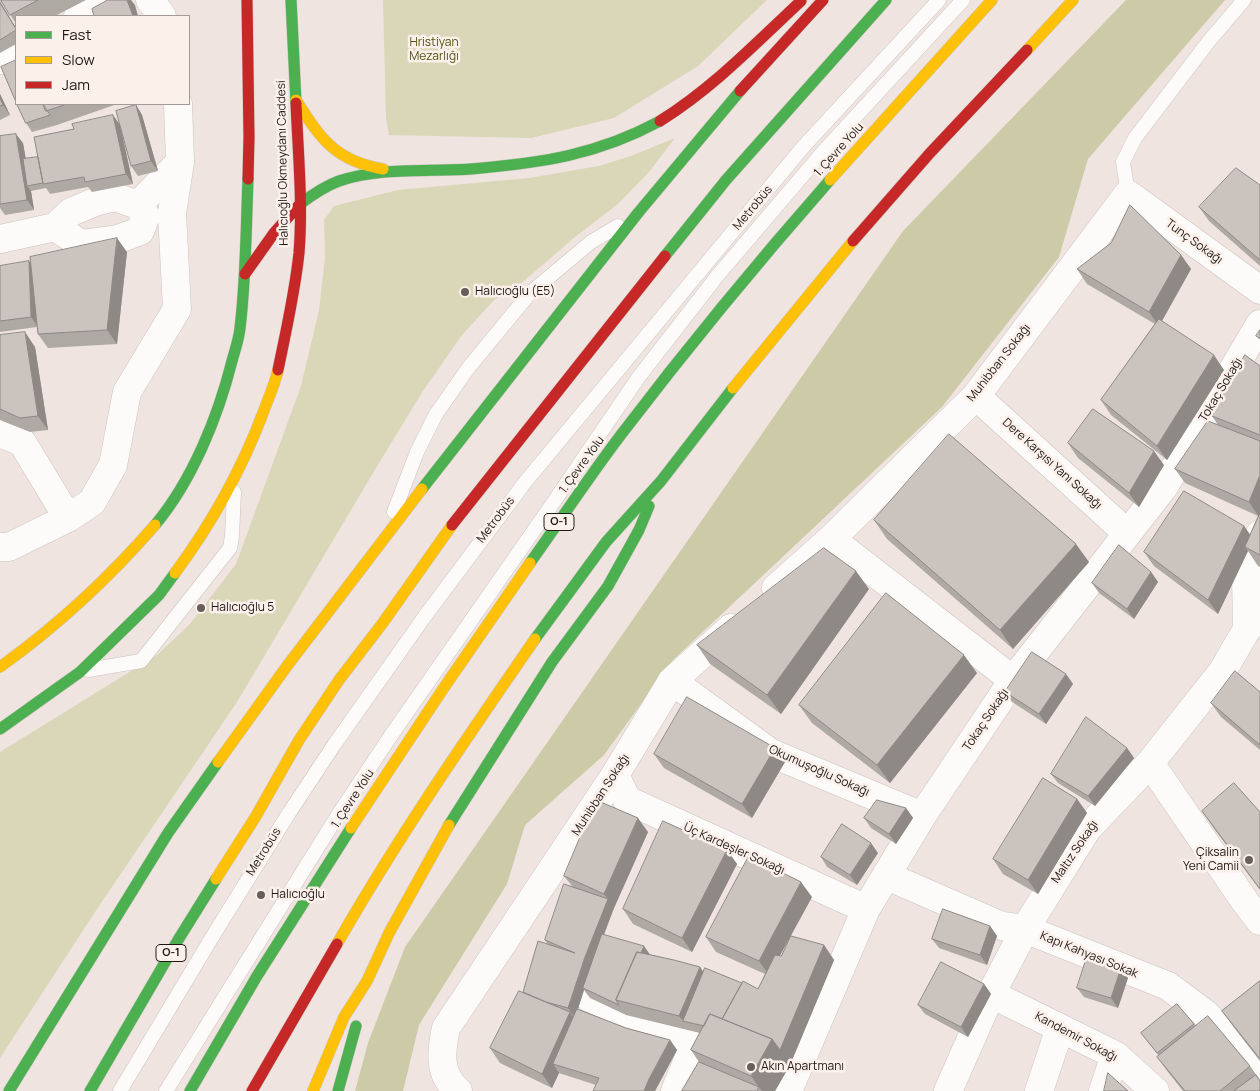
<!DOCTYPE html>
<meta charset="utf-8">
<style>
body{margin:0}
#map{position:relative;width:1260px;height:1091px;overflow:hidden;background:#efe4df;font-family:Manrope,sans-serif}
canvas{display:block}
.legend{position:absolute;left:15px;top:15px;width:175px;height:90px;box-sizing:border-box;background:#fcf0eb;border:1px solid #a49a95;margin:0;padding:6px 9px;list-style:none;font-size:15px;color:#1f1815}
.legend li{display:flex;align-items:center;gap:10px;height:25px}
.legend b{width:25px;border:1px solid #a49a95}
</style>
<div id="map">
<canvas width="1260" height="1091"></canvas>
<ul class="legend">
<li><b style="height:6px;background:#4caf50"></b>Fast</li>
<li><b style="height:6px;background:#ffc107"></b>Slow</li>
<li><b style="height:6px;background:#c62828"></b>Jam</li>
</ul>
</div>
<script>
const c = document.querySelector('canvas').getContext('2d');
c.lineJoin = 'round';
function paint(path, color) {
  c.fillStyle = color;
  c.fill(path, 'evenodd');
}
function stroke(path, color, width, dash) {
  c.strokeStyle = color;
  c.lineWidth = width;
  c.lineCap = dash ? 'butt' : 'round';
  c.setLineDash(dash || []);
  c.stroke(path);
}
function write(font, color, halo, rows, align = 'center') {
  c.font = font + ' Manrope,sans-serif';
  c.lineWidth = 5;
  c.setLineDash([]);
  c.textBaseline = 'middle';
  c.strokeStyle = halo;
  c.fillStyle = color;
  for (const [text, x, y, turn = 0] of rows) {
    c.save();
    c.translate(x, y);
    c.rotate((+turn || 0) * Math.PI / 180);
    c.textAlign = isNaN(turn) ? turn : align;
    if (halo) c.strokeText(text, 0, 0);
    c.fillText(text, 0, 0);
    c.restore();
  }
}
const green = new Path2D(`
 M383,0h384l-69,66 -84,52 -83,20 -142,-3 -3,-16z
 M675,138l-26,34 -30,31 -44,34 -64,55 -16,7 -33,36 -39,56 -44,72 -142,239 -142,210 -95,146v-306l157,-97 33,-31 46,-60 65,-178 18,-76 6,-53 -1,-37 10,-14 64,-16 131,-12 70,-12 32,-10z`);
const forest = new Path2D(`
 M1126,0h99l-137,159 -29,98 -117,150 -269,253 -69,95 -79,70 -18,59 -88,141 -16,66h-48l13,-48 37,-96 498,-716z`);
const lane = new Path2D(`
 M1128,194l-5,-32 12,-24 74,-97 35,-41
 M394,512l23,-60 19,-38 33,-47 61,-74 61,-51 27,-16
 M88,670l53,-9 89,-113 2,-12 2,-44
 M120,1091l91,-152 78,-126 45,-68 91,-129 101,-135 277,-334 136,-147
 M166,1091l172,-276 54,-81 161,-231 85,-125 80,-103 104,-122 141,-153`);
const street = new Path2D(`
 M150,0l12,16
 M78,16l28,-16
 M0,60l16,-9
 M138,205l42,-43
 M0,239l55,-12 16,-15 24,-10 20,-5 23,8 8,11 -6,15 -22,8 -37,5 -26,-17
 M976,396l151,137
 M0,433l22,9 46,76 -59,29h-9
 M68,518l24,-16 21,-37 14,-73 50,-83 -5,-96 8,-51 -2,-58
 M831,539l182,141
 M776,588l55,-49 145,-143 152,-202 132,96
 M1247,629l-1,-56 14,-39
 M672,681l99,72 151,63
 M1150,763l94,137 16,21
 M615,775l12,25 239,109
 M887,876l115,50 23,3 143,57 39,29 53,66
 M991,994l124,61 40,36
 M590,998l104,47 -19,46
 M458,1091c-20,-17 -17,-40 -12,-63l169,-253 57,-94 59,-53
 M788,1091l78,-182 56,-93 91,-136 150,-192 97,-164
 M948,1091l43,-97 34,-65 62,-100 63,-66 72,-91 25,-43 13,-12
 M1039,1091l21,-63
 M1103,1091l12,-36`);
const fast = new Path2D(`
 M291,0l5,103
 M300,204c12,-9 25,-18 39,-23 41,-14 89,-9 132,-12 71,-6 126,-14 189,-48
 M665,256l61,-76 160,-180
 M422,489l216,-276 102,-122
 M155,525c37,-44 63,-108 77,-164 3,-11 7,-22 8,-33 6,-49 6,-99 8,-149
 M530,563c30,-42 59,-86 90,-127 67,-88 137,-173 210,-256
 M535,639l71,-97 55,-61 72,-93
 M0,729l80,-57 79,-77 16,-22
 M449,825l103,-163 56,-76 31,-56 10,-24
 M9,1091l159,-258 50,-71
 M90,1091l88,-151 38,-61
 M190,1091l67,-115 94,-148
 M338,1091l18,-65`);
const slow = new Path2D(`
 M1027,50l46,-50
 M296,100c24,38 39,61 87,69
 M830,180l162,-180
 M733,388l120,-147
 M175,573c37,-50 66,-102 88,-160 5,-14 12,-29 15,-43
 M0,667c57,-41 109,-89 155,-142
 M218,762l69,-96 135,-177
 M351,828l92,-139 87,-126
 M216,879l40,-63 43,-76 40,-60 43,-56 70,-99
 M337,944c60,-105 129,-205 198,-305
 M313,1091l31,-74 23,-36 22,-48 60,-108`);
const jam = new Path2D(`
 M247,0l2,137 -1,42
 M740,91l83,-91
 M660,121c53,-33 96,-78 141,-120
 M853,241l77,-88 97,-103
 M245,274l29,-41 26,-29
 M278,370c8,-39 17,-78 21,-117 4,-50 -1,-100 -3,-150
 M452,525l213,-269
 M252,1091l85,-147`);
const wall = new Path2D(`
 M1,0h85l-31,16h-39v8z
 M0,1l16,27v16l-16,9z
 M0,94l10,21 -10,5z
 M17,104h100l-60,21 -25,7 -6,-9z
 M136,105l6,10 16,56 -20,5 -7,-10z
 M113,115l7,10 13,59 -41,8 -4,-5 -38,7 -4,-6 -15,3 3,19 -29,5 -5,-7v-72l23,7 3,16 12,-2 36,-28z
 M1260,185v81l-51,-45 -10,-14z
 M127,252l-10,92 -69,4 -10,-14 -1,-7 -37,5v-66z
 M1181,255l10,14 -29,52 62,49 -57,90 -56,-45 -10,-15 54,-76 -68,-40 -10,-15z
 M0,335l35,12 13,83 -18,2 -30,-12z
 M1260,366v201l-2,-1 -10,-15 -30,63 -64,-48 -10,-14 100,-26 6,9 8,-19 -73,-33 -10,-14 43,-44 -6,-9z
 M1068,443l96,22 -25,42 -61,-49z
 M874,520l215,42 -76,87 -126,-110z
 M1151,572l7,10 -24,37 -35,-26 -7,-10z
 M869,589l-88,125 -71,-50 -13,-19z
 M977,673l-87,110 -78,-60 -13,-18z
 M1066,674l7,10 -27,40 -34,-22 -7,-10z
 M1260,692v58l-39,-33 -10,-14z
 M775,748l10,14 -33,56 -88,-50 -10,-14z
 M1127,748l7,10 -39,48 -37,-23 -7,-9z
 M1077,799l10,14 -49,81 -35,-20 -10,-15z
 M906,808l7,10 -17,26 -25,-16 -7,-10z
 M1202,811l58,1v78l-45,-60z
 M648,832l-34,76 -10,27 45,19 51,13 3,5 55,17 7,-15 -49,-22 -10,-15 106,-40 -32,59h1l43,-11 10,15 -44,105 -15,26h-93l17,-29 -8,-12 9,-17 -74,-18 -36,-17 -6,-8 -6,19 48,19 44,12 7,10 -22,41 -59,-6 -37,-12 -7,15 -52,-25 -10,-15 33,-56 25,-47 -3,-5 27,-54 -8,-10z
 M727,850l10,14 -45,88 -59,-28 -10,-15z
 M878,853l-21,32 -30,-18 -6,-10z
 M990,926l7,10 -10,29 -48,-17 -7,-9z
 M1128,978l-10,30 -34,-11 -7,-9z
 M1260,981v80l-25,-32 -13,-18z
 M984,984l7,10 -23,43 -43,-23 -7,-9z
 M1177,1004l19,22 54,40 10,14v11h-77l-15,-19 -11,-15 2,-1 -18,-23z`);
const shadedWall = new Path2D(`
 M127,0h4l4,5 3,11h-5z
 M0,2l16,26v1l-16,-26z
 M0,94l10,21 -7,-10 -3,-7z
 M136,105l6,10 16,56 -7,-10z
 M113,115l7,10 13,59 -7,-10z
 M16,134l7,9 7,42 -3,1 4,5 3,19 -7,-10z
 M117,238l10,14 -10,92 -10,-14z
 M1181,255l10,14 -32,57 -10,-14z
 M29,261l7,10 2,56 -7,-10z
 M25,332l10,15 13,83 -10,-14z
 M1214,355l10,15 -57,90 -10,-14z
 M1154,451l10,14 -25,42 -10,-14z
 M1260,475v39l-1,3 -10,-15z
 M1244,526l10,14 -9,7 3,4 -30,63 -10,-14z
 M1076,544l13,18 -76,87 -13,-19z
 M856,571l13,18 -88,125 -14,-19z
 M1151,572l7,10 -24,37 -7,-10z
 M964,655l13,18 -87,110 -13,-18z
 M1066,674l7,10 -27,40 -7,-10z
 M775,748l10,14 -33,56 -10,-14z
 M1127,748l7,10 -39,48 -7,-10z
 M1077,799l10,14 -49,81 -10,-14z
 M906,808l7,10 -17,26 -7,-10z
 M638,818l10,14 -34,76 -31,80 1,2 -9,28 -7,-10 17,-51 23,-58 -4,-5z
 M871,843l7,10 -21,32 -7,-10z
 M727,850l10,14 -45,88 -10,-14z
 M801,882l11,15 -43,78 -10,-14z
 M990,926l7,10 -10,29 -7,-10z
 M824,945l10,15 -44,105 -15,26h-13l-11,-15z
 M644,946l7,10 -30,45z
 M700,967l10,15 -27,39 -4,-5z
 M1121,968l7,10 -10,30 -7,-10z
 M984,984l7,10 -23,43 -7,-10z
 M570,1012l10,15 -27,37 6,9 -7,15 -10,-14z
 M670,1040l7,10 -22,41h-11l5,-12z`);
const building = new Path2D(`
 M1,0h37l-28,15z
 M108,0h19l6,16h-39l-2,-7z
 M0,3l16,26v1l-16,10z
 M16,60v42l-15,-35z
 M0,98l3,7 -3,1z
 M17,104h26l7,11 -24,8z
 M43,104h24l-21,7z
 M136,105l15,56 -20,5 -15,-55z
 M113,115l13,59 -41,8 -1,-5 -41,7 -9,-47 40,-8 -2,-5z
 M16,134l11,66 -27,4v-68z
 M38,157l5,26 -16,3 -4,-27z
 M1236,168l24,17v75l-61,-53z
 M1130,205l51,50 -32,57 -72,-43 34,-26z
 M117,238l-10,92 -69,4 -8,-77z
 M29,261l2,56 -31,4v-55z
 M1159,319l55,36 -57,91 -56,-46z
 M1260,330v9l-4,-3z
 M25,332l13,84 -18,2 -20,-9v-74z
 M1245,355l15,11v69l-48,-19z
 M1093,409l61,42 -25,42 -61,-50z
 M1208,421l52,20v34l-11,27 -74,-33z
 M949,434l127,110 -76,86 -126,-110z
 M1184,491l60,35 -36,74 -64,-48z
 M1260,513v42l-15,-8z
 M1119,545l32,27 -24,37 -35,-26z
 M824,548l32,23 -89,124 -70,-50z
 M886,593l78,62 -87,110 -78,-60z
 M1032,652l34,22 -27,40 -34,-22z
 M1235,671l25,21v53l-49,-42z
 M687,697l88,51 -33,56 -88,-50z
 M1086,717l41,31 -39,48 -37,-22z
 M1043,778l34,21 -49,81 -35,-21z
 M1234,783l26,29v77l-58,-78z
 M596,800l42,18 -34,76 -40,-18z
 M877,800l29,8 -17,26 -25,-16z
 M663,821l64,29 -45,88 -59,-29z
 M842,824l29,19 -21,32 -29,-18z
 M749,856l52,26 -42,79 -53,-24z
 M564,884l44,15 -23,58 -17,51 -22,-6 -23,-10 15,-51 37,12 -30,-13z
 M943,909l47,17 -10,29 -48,-16z
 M602,934l42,12 -3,7 -4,-1 -21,48 3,5 -36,-17z
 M791,936l33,9 -44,105 -8,-11 -50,-20 21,-38 15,8 17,-34 6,1z
 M637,952l37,8 26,7 -21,49 -63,-16z
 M1087,957l34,11 -10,30 -34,-10z
 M941,962l43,22 -23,43 -43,-22z
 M705,968l37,15 -20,36 -12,-5 -6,12 -21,-5z
 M1260,981v78l-38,-48z
 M519,991l51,21 -28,62 -52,-26z
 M1177,1004l17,20 -37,29 -16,-20z
 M577,1009l49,19 44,12 -21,39 -5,12h-51l6,-13 -46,-14z
 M710,1014l62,25 -21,37 -60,-26z
 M1208,1016l42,50 -30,25h-35l-28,-34z
 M699,1062l60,25 -2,4h-75z
 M1108,1073l20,18h-24z
 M1256,1075l4,6v10h-26z`);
const markers = [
 [465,292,5,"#685f5c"],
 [201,608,5,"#685f5c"],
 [1249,860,5,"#685f5c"],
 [261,895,5,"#685f5c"],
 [751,1067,5,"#685f5c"]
];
const shields = [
 [559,522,30],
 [171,953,30]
];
const shieldNames = [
 ["O-1",559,522],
 ["O-1",171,953]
];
const parkNames = [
 ["Hristiyan",434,43],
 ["Mezarlığı",434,57]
];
const streetNames = [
 ["1. Çevre Yolu",839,150,-48],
 ["Halıcıoğlu Okmeydanı Caddesi",283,163,-91],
 ["Metrobüs",753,208,-50],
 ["Tunç Sokağı",1194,242,36],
 ["Muhibban Sokağı",999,363,-52],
 ["Tokaç Sokağı",1221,390,-59],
 ["Dere Karşısı Yanı Sokağı",1052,464,42],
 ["1. Çevre Yolu",582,465,-54],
 ["Metrobüs",496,520,-53],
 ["Tokaç Sokağı",986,720,-56],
 ["Okumuşoğlu Sokağı",819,771,24],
 ["Muhibban Sokağı",601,795,-57],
 ["1. Çevre Yolu",353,799,-57],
 ["Üç Kardeşler Sokağı",734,849,24],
 ["Metrobüs",264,852,-58],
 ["Maltız Sokağı",1075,852,-56],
 ["Kapı Kahyası Sokak",1089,955,22],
 ["Kandemir Sokağı",1076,1037,28]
];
const poiNames = [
 ["Halıcıoğlu (E5)",475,292],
 ["Halıcıoğlu 5",211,608],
 ["Çiksalin",1239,853,"right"],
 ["Yeni Camii",1239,867,"right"],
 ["Halıcıoğlu",271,895],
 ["Akın Apartmanı",761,1067]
];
paint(green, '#dad6b8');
paint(forest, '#cdcaa8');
stroke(lane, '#cbc3bf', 15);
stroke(street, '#cbc3bf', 29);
stroke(fast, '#cbc3bf', 12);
stroke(slow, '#cbc3bf', 12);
stroke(jam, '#cbc3bf', 12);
stroke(lane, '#fdfbfa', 14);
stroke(street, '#fdfbfa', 28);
stroke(fast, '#4caf50', 11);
stroke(slow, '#ffc107', 11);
stroke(jam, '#c62828', 11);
paint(wall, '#afa9a3');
paint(shadedWall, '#8e8985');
paint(building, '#cbc4be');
stroke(building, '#8e8985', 1);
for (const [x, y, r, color] of markers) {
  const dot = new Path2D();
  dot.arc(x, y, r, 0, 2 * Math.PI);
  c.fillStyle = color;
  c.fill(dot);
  stroke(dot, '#fcf0eb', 2);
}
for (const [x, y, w] of shields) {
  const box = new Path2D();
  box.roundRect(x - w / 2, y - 8.5, w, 17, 4);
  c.fillStyle = '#fcf0eb';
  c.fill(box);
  stroke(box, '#1f1815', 1);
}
write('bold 11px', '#1f1815', null, shieldNames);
write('12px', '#545513', '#fcf0eb', parkNames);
write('12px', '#1f1815', '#fcf0eb', streetNames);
write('12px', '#1f1815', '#fcf0eb', poiNames, 'left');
</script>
